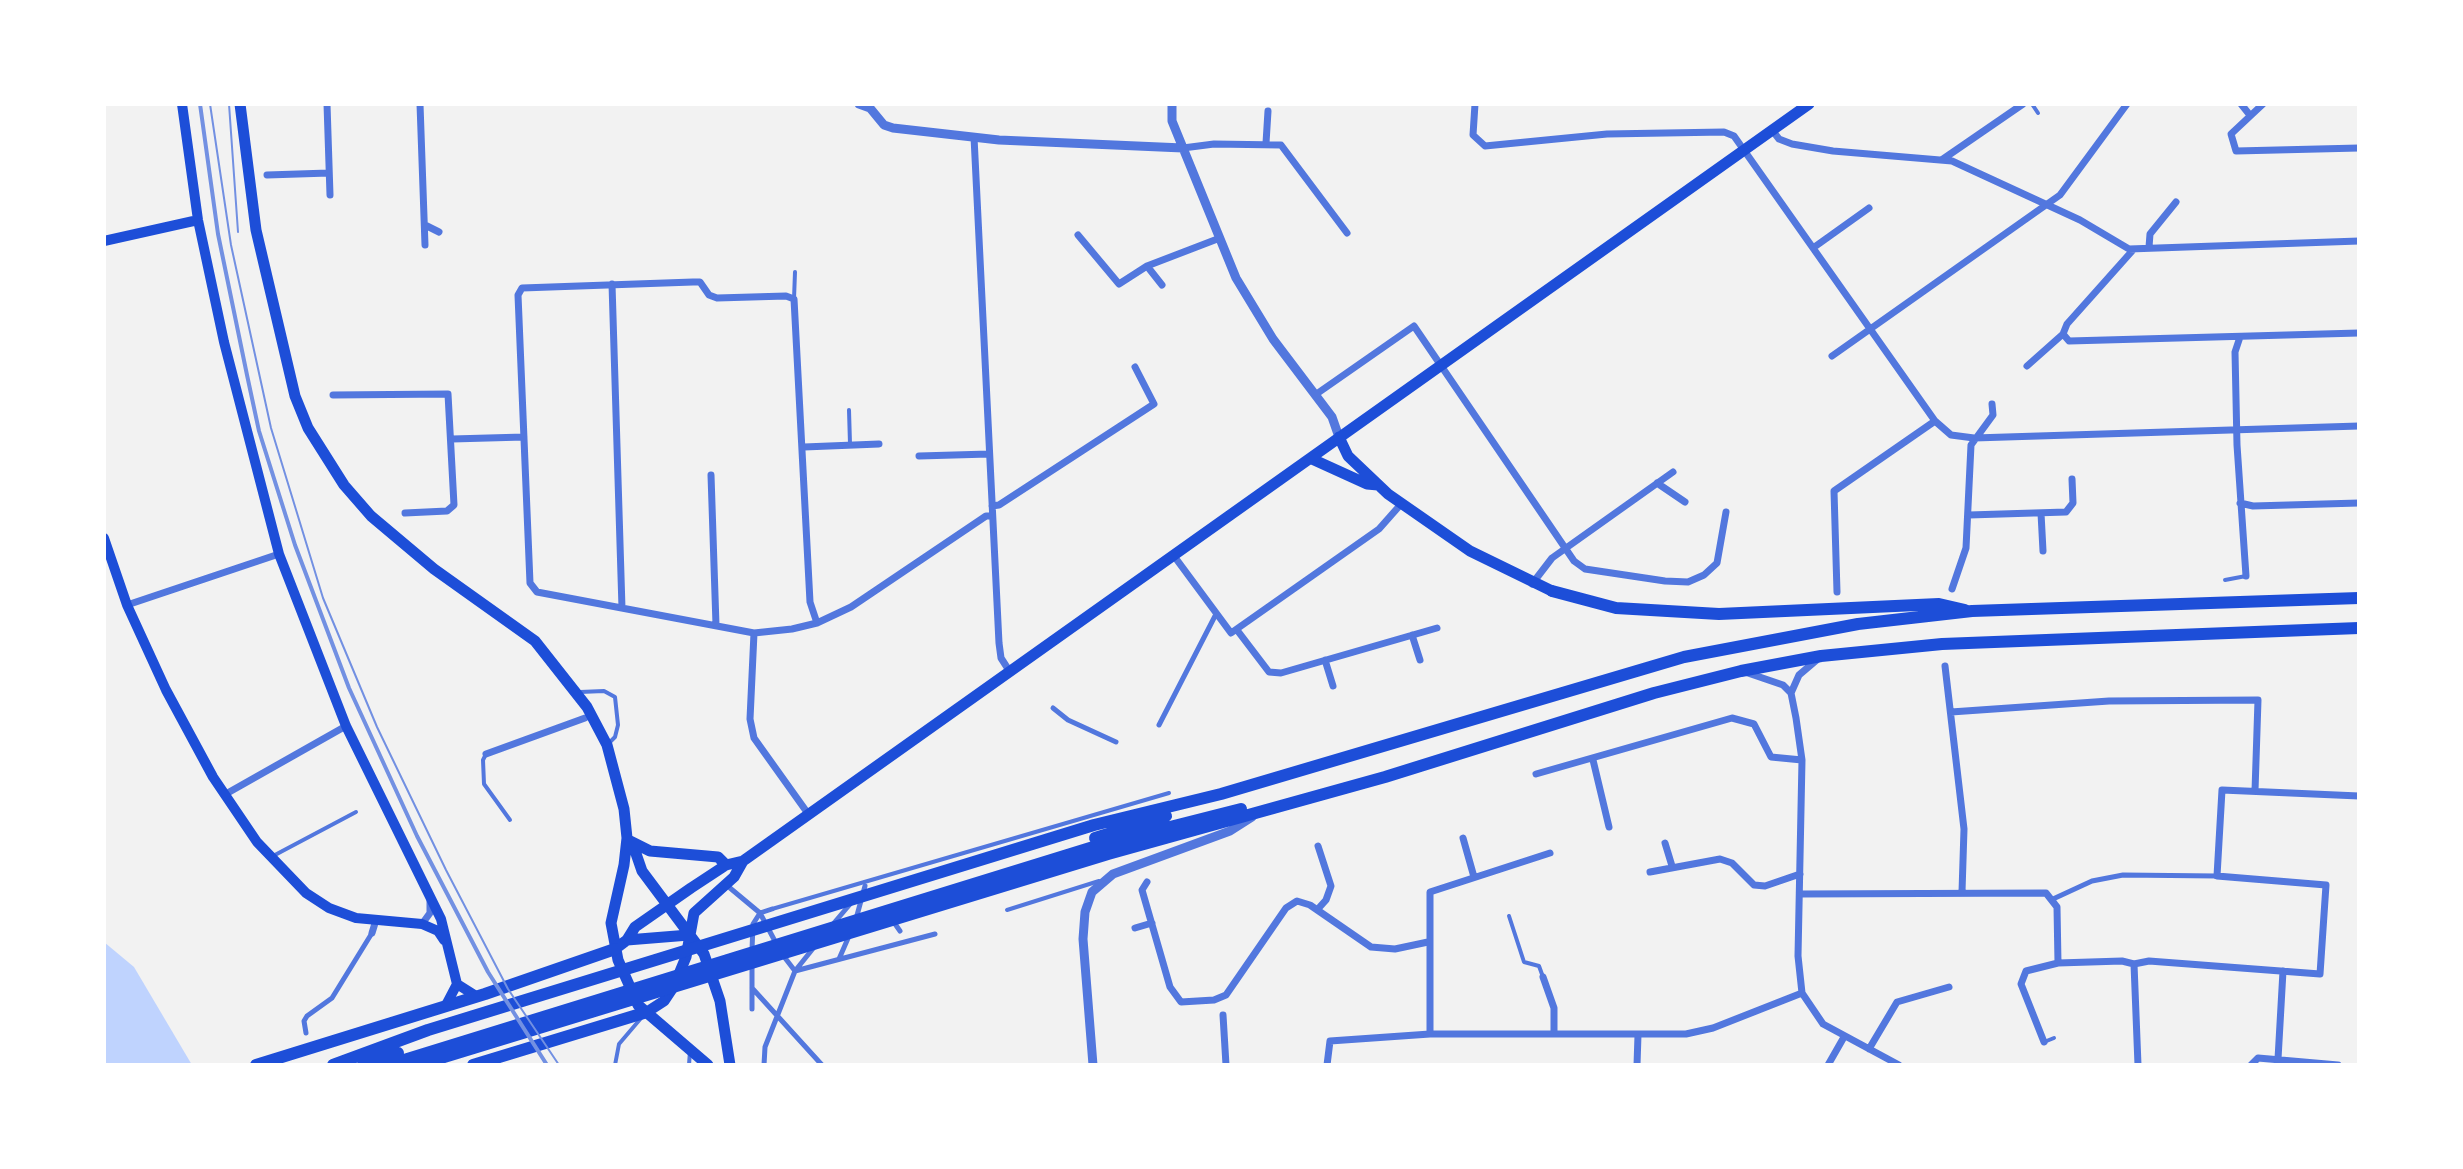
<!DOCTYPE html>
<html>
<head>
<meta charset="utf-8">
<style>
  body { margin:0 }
  #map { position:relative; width:2463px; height:1169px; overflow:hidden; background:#f2f2f2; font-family:Montserrat,sans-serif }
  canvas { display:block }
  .frame { position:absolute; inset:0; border:106px solid #fff; pointer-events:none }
</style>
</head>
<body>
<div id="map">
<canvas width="2463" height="1169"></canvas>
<div class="frame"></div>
</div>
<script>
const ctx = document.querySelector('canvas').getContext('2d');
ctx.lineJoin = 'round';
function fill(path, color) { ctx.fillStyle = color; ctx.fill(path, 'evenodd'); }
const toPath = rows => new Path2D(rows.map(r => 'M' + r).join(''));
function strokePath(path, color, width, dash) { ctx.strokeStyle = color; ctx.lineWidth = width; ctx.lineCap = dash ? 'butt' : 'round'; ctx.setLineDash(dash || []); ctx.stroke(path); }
fill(toPath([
  [104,942,134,967,192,1065,104,1065]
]), '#bfd3fe');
strokePath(toPath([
  [2032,104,2038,113],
  [794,299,795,272],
  [849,410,850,444],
  [2225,580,2246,576],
  [580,692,604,691,615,697,618,725,615,737,608,744],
  [486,754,483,760,484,784,510,820],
  [273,856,356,812],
  [772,909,1169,793],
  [1007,910,1099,881],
  [1509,916,1524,962,1539,966,1543,977],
  [2044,1042,2054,1038],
  [615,1065,619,1044,642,1017],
  [689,1065,690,1051]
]), '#5277de', 4);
strokePath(toPath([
  [1053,708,1068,720,1116,742],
  [1159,725,1215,616],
  [730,888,760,913,777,945],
  [2053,899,2092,881,2123,875,2217,876],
  [760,913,772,909],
  [856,919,865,886],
  [893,921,900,931],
  [834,923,851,903],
  [752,950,753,924,760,913],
  [782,954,795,971,815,946],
  [839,959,849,936],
  [752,988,822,1065],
  [752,1009,752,964],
  [306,1033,304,1021,307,1016,332,998,372,933],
  [764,1065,765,1047,795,971,935,934]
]), '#5277de', 5);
strokePath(toPath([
  [327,104,330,195],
  [420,104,425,245],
  [1475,104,1473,135,1485,146,1607,134,1724,132,1734,136,1935,421,1951,435,1974,438,2359,426],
  [2241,104,2249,114],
  [2263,104,2231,134,2236,151,2359,148],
  [1772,130,1779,139,1792,144,1833,151,1952,161,2080,220,2129,249,2359,241],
  [974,137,999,643,1001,658,1010,672],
  [1266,143,1268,111],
  [1183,148,1214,144,1281,145,1347,233],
  [1943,159,2023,104],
  [267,175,329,173],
  [425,225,439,232],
  [1078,235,1119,284,1147,266,1220,238],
  [2149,247,2150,234,2176,202],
  [1813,248,1869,208],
  [1147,266,1162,285],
  [612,284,622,608],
  [2063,334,2069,341,2359,333],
  [2240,337,2235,352,2237,445,2246,576],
  [1832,356,2060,195,2127,104],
  [2027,366,2063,334,2067,324,2133,250],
  [333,395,448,394,454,505,447,511,405,513],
  [1315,395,1414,326,1574,561,1585,569,1665,581,1688,582,1704,575,1717,563,1726,512],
  [452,439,524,437],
  [804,447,879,444],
  [919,456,989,454],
  [711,475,716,625],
  [1657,483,1685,502],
  [2240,503,2253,506,2359,503],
  [992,506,999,505,1154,404,1135,367],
  [2041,513,2043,551],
  [1969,515,2066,512,2073,503,2072,479],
  [1174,556,1231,633,1379,529,1402,503],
  [1532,584,1552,558,1673,472],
  [1952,589,1966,548,1971,445,1993,415,1992,404],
  [1837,592,1834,491,1935,421],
  [127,605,279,554],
  [817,623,810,602,794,299,786,296,717,298,709,295,700,282,693,282,522,288,518,295,530,583,537,592,754,633,792,629,817,623,851,607,986,516,992,516],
  [1237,630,1269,672,1281,673,1437,628],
  [754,633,750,719,754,738,809,815],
  [1412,635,1420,660],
  [1325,660,1333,686],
  [1945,666,1964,829,1962,892],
  [1745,672,1783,685,1791,693,1796,718,1802,760,1798,956,1802,993,1823,1024,1899,1065],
  [1791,693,1799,675,1819,658],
  [1951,712,2109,701,2258,700,2255,791],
  [486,754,585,718],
  [1593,760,1609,827],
  [1536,774,1732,718,1754,724,1771,757,1802,760],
  [224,795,346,726],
  [1463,838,1474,877],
  [1665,843,1672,866],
  [1650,872,1720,859,1732,863,1754,885,1765,886,1800,874],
  [1147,882,1142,890,1170,987,1181,1002,1214,1000,1226,995,1286,908,1297,901,1310,905,1371,947,1395,949,1428,942],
  [1800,894,2046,893,2057,907,2058,963],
  [1317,910,1326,900,1331,886,1318,846],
  [422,924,430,913,430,901],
  [1135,928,1152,923],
  [372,933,376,920],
  [2134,964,2149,961,2320,974,2326,885,2217,876,2222,790,2359,796],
  [1543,977,1554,1008,1554,1032],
  [1223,1015,1226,1065],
  [1430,1034,1430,892,1550,853],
  [2044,1042,2021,984,2026,971,2058,963,2122,961,2134,964,2138,1065],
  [1869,1049,1897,1002,1949,987],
  [2278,1059,2283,971],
  [1327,1065,1330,1041,1430,1034,1686,1034,1713,1028,1802,993],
  [1637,1065,1638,1035],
  [1828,1065,1844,1037],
  [2251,1065,2258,1058,2338,1065]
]), '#5277de', 7);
strokePath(toPath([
  [859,104,870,108,884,125,893,128,999,140,1183,148],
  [1172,104,1172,121,1236,278,1273,339,1332,417,1339,437],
  [1093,1065,1083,939,1085,912,1092,892,1113,874,1230,831,1252,817]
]), '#5277de', 9);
strokePath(toPath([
  [182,104,198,220,224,342,279,554,346,726,441,919,457,984,476,996],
  [104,241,198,220],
  [104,538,127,605,166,690,213,777,257,842,306,893,329,908,356,918,422,924,438,931,444,940],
  [446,1005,457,984]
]), '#1d4ed8', 10);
strokePath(toPath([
  [240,104,256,230,295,396,308,428,344,485,371,516,434,569,535,641,587,707,607,745,624,809,627,838,624,865,611,923,618,960,638,1005,708,1065],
  [1339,437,1348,456,1388,494,1470,551,1552,591],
  [1312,459,1367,484,1378,485],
  [630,841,650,851,718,857,726,865],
  [632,842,642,871,704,954,720,1001,730,1065],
  [627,940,689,935],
  [615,949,627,940,635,927,691,888,726,865,743,861],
  [647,1012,664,1001,674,986,686,957,694,913,734,877,743,861,1809,104]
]), '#1d4ed8', 11);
strokePath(toPath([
  [1552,591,1616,608,1719,614,1939,604,1965,610],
  [1095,838,1166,816],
  [256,1065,485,994,615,949],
  [333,1065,428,1030,1094,825,1221,794,1684,657,1858,624,1972,611,2359,598],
  [363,1065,398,1053],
  [388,1065,1103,844,1241,809],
  [418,1065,1108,854,1385,777,1654,693,1741,671,1821,656,1942,644,2359,628],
  [473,1065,647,1012]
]), '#1d4ed8', 12);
strokePath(toPath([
  [210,104,231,245,271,428,323,598,377,727,446,870,508,989,559,1065],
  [229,104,238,232]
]), '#7290e2', 2);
strokePath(toPath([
  [200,104,218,234,247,375,259,431,295,545,349,688,417,836,488,972,547,1065]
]), '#7290e2', 4);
</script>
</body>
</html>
